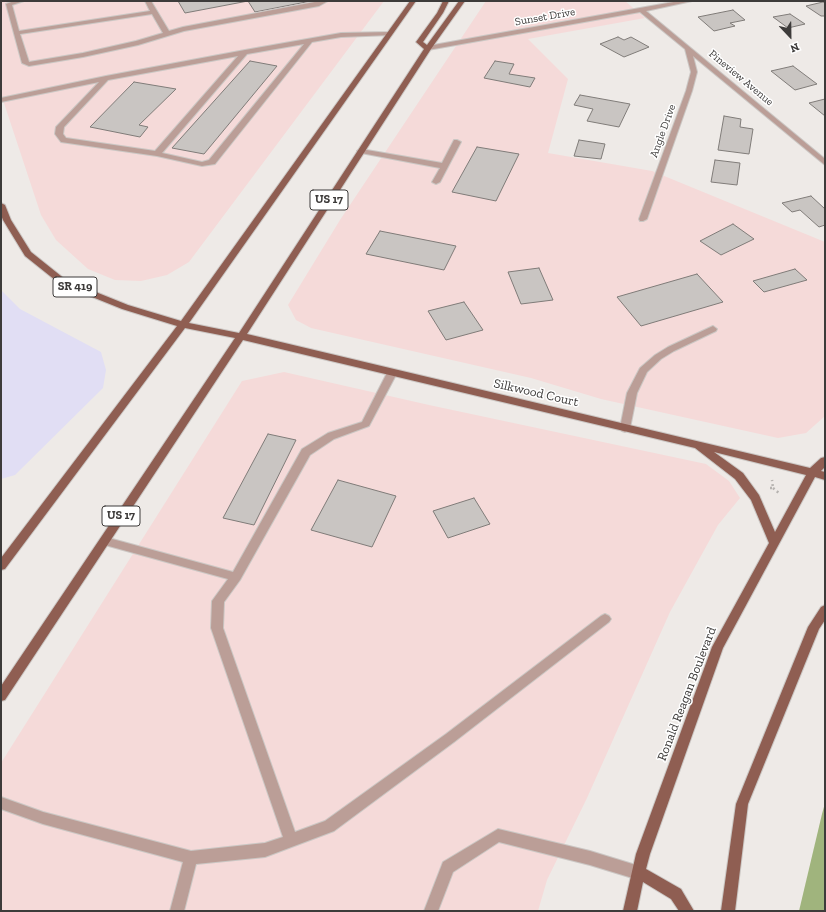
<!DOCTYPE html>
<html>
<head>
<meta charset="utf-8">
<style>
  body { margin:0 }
  #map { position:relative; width:826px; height:912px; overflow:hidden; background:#eeeae7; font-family:"Zilla Slab",serif }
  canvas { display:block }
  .frame { position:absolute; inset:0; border:2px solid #3d3b3a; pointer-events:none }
  .north { position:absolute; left:770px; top:16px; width:40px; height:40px; -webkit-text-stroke:3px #fff; paint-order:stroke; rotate:158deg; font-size:11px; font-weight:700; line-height:16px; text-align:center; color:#3d3b3a }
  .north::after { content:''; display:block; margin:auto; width:14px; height:18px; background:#3d3b3a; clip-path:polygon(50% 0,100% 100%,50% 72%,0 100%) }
</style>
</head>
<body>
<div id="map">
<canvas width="826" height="912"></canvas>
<div class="frame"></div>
<div class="north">N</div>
</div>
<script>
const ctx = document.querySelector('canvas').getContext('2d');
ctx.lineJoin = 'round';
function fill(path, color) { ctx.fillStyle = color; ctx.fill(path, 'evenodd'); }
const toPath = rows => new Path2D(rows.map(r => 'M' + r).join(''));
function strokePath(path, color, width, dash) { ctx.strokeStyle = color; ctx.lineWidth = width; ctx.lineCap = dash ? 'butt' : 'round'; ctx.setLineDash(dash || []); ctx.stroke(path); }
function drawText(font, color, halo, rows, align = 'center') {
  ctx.font = font + ' "Zilla Slab",serif'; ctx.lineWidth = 3; ctx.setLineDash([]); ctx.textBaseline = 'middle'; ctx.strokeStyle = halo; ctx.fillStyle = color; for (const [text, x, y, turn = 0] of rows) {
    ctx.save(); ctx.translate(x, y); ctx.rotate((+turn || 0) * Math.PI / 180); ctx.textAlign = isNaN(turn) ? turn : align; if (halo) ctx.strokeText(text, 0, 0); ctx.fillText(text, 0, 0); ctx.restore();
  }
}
fill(toPath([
  [1,1,384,1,189,262,167,275,141,281,115,280,88,269,56,240,41,215,1,94],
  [486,1,625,1,645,18,528,39,568,79,548,153,652,171,825,242,825,416,806,433,778,438,601,399,531,378,311,328,296,320,288,305,340,220],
  [284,372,429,405,706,464,729,481,740,498,718,525,670,612,587,798,547,880,538,911,1,911,1,763,242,381]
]), '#f5dad9');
fill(toPath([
  [1,290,20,309,101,352,106,370,103,388,15,475,1,479]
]), '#e1def4');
fill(toPath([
  [825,803,825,911,799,911,822,814]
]), '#a0b47d');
const building = toPath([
  [178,1,311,1,255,12,248,1,185,13,178,1],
  [823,2,825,3,825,16,821,16,806,6,823,2],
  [733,10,745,20,730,23,735,26,714,31,698,17,733,10],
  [790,14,805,24,788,28,773,17,790,14],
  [618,37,624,40,631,37,649,47,624,57,600,44,618,37],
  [250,61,277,66,204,154,172,148,250,61],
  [495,61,514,64,509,74,535,78,530,87,484,78,495,61],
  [793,66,817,84,795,90,771,71,793,66],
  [134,82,176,89,139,125,148,127,140,137,90,127,134,82],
  [580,95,630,104,619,127,587,121,593,109,574,105,580,95],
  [825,99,825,116,809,103,825,99],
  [724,116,741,119,740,127,753,129,749,154,718,150,724,116],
  [579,140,605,144,601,159,574,156,579,140],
  [477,147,519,154,496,201,452,192,477,147],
  [715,160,740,163,737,185,711,182,715,160],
  [811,196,825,209,825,225,819,227,800,210,792,212,782,203,811,196],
  [733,224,754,239,721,255,700,241,733,224],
  [380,231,456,246,444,270,366,254,380,231],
  [539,268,553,300,521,304,508,272,539,268],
  [795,269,807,280,764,292,753,281,795,269],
  [697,274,723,302,641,326,617,297,697,274],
  [464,302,483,330,446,340,428,311,464,302],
  [268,434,296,440,254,525,223,518,268,434],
  [338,480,396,496,372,547,311,530,338,480],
  [474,498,490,524,448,538,433,511,474,498]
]);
fill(building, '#c9c5c2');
strokePath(building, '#807c79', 1);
const minor = toPath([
  [14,1,24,1,12,5,19,31,150,11,145,1,151,1,169,31,183,27,320,1,328,1,319,6,184,31,138,45,83,57,29,66,22,63,6,4,14,1],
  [152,14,163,33,136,41,83,53,29,62,20,34,152,14],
  [679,1,692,1,646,11,825,159,825,165,693,56,697,72,692,91,647,219,643,221,640,221,639,219,686,91,691,72,685,49,640,12,428,50,425,48,428,46,679,1],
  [389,32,391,33,391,35,341,37,312,42,215,164,202,166,157,156,61,142,55,134,56,127,99,82,1,102,1,98,106,76,245,50,341,33,389,32],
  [304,44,209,160,202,162,162,153,247,54,304,44],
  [238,56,155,151,66,138,63,134,64,127,108,80,238,56],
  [454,140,457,140,461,142,440,182,436,184,432,182,440,168,361,153,357,151,361,149,442,163,454,140],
  [713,326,717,329,716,331,674,351,661,359,647,372,637,393,630,428,625,432,622,431,620,428,627,393,640,368,655,355,668,347,713,326],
  [392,370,397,373,369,426,334,439,310,455,240,580,224,602,223,628,295,832,325,821,446,734,601,616,605,614,609,616,611,619,609,622,454,742,334,831,265,857,196,864,184,911,170,911,183,862,43,824,1,809,1,797,43,812,191,851,265,843,283,837,211,628,212,601,228,579,105,545,101,544,100,541,101,538,105,537,233,572,302,449,328,433,362,422,387,373,392,370],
  [498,829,590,851,639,866,644,868,646,873,644,878,639,880,590,865,499,842,453,872,438,911,424,911,443,862,498,829]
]);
const major = toPath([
  [410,1,416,1,189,323,239,333,424,49,416,42,437,13,443,1,449,1,443,13,423,42,427,45,459,1,465,1,431,49,247,334,810,468,821,458,825,457,825,467,821,471,825,472,825,480,815,477,723,648,650,854,646,869,681,889,694,911,679,911,671,899,643,882,637,911,623,911,636,854,712,647,769,543,751,500,735,479,695,448,243,340,5,700,1,701,1,686,235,338,185,328,5,569,1,570,1,558,177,326,122,309,60,284,25,256,3,220,1,215,1,203,5,205,11,220,31,252,66,280,128,305,181,321,410,1],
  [714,452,806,475,775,532,759,495,743,473,714,452],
  [825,605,825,620,819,629,748,804,735,911,721,911,736,804,808,627,821,607,825,605]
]);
strokePath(minor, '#cbc7c4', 2);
strokePath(major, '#cbc7c4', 2);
strokePath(toPath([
  [770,488,773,488,772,480],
  [773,488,780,494]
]), '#b6b3b0', 2.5, [2, 3]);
fill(minor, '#bb9e97');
fill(major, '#8f5e52');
drawText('11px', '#3d3b3a', '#fff', [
  ["Sunset Drive",545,17,-10],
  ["Pineview Avenue",741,78,40],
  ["Angle Drive",663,131,-70]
]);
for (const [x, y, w] of [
  [329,200,38],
  [75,287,44],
  [121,516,38]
]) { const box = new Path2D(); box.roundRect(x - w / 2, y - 10, w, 20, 3); ctx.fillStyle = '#fff'; ctx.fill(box); strokePath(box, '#3d3b3a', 1); }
drawText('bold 12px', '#3d3b3a', null, [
  ["US 17",329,200],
  ["SR 419",75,287],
  ["US 17",121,516]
]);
drawText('13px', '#3d3b3a', '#fff', [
  ["Silkwood Court",536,393,13],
  ["Ronald Reagan Boulevard",687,694,-69]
]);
</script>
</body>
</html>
